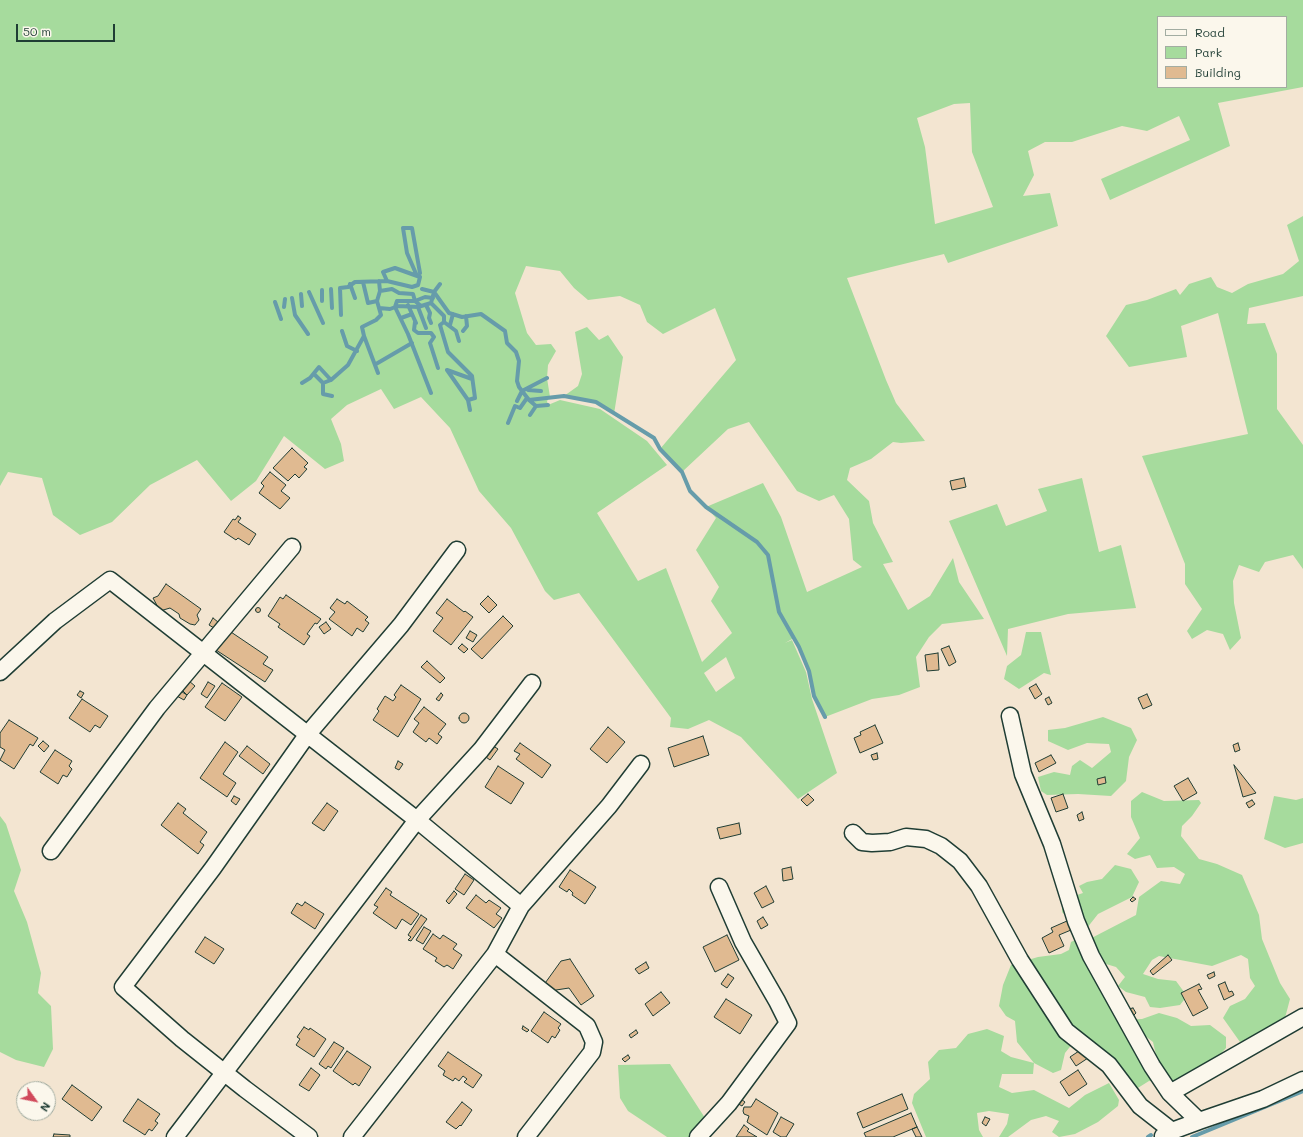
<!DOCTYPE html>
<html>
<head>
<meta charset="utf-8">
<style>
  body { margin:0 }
  #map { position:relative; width:1303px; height:1137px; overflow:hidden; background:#f3e5d1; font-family:Mali,sans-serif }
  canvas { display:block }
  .legend { position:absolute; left:1157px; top:16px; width:130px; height:72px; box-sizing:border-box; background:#fbf7ec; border:1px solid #a3ada2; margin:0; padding:5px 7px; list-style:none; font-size:12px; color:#1f3d34 }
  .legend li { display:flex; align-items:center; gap:8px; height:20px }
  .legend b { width:20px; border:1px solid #a3ada2 }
  .north { position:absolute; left:16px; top:1081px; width:40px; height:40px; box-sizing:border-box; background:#fbf7ec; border:1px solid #a3ada2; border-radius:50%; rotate:123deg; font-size:11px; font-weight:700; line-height:16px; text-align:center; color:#1f3d34 }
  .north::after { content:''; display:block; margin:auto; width:14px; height:18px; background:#d1495b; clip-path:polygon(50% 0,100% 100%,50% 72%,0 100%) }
  .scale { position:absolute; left:16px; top:24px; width:99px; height:18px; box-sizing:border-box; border:2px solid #1f3d34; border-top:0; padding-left:5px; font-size:12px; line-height:14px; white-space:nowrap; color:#1f3d34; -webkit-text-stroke:3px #fbf7ec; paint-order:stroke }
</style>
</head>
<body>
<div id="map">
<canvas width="1303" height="1137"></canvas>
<ul class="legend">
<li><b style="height:5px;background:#fbf7ec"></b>Road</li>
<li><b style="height:11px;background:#a6db9d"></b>Park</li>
<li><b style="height:11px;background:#e0ba91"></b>Building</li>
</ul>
<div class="north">N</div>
<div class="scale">50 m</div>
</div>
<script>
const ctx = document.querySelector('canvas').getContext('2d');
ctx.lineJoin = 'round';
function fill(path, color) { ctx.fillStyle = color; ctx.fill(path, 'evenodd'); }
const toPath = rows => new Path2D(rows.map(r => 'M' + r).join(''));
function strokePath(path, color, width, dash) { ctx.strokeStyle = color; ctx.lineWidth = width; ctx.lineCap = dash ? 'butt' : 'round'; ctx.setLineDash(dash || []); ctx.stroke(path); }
fill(toPath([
  [0,0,1303,0,1303,87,1218,103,1230,146,1110,200,1101,179,1190,140,1179,116,1147,131,1122,126,1072,142,1045,142,1028,151,1034,175,1023,196,1050,193,1058,226,948,263,944,254,847,278,886,380,896,403,925,441,901,443,893,442,871,459,850,468,847,480,869,501,873,523,893,562,883,564,908,610,930,596,953,558,959,582,984,619,942,624,929,637,916,657,920,687,899,695,872,699,825,717,814,696,809,671,799,647,794,638,785,643,792,640,806,672,812,699,837,773,798,799,741,737,709,720,688,729,670,727,671,718,579,593,554,600,545,591,511,528,479,491,450,428,421,397,394,409,381,389,347,405,331,419,341,444,344,461,325,469,284,436,256,481,231,501,197,460,150,485,112,522,80,535,53,515,42,478,8,472,0,486],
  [1158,17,1286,17,1286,87,1158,87],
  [970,103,972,152,993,207,935,224,925,147,917,118,954,104],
  [526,266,560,271,574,288,588,300,620,296,640,305,647,322,663,334,715,308,736,360,660,449,682,472,728,429,749,422,797,491,819,501,834,495,849,519,853,560,862,567,807,592,781,517,763,483,706,507,716,518,696,550,719,587,711,601,732,633,702,662,666,568,638,581,597,513,667,465,647,441,600,409,560,400,548,405,547,401,550,397,547,378,548,365,556,351,551,344,536,345,527,333,515,293],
  [726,657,735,678,716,692,704,673],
  [1303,216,1303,296,1249,308,1247,324,1265,323,1277,354,1277,409,1303,445,1303,569,1293,555,1265,562,1259,572,1239,565,1233,581,1234,603,1241,638,1230,650,1223,634,1207,630,1192,639,1187,631,1202,609,1185,584,1185,564,1142,456,1248,434,1218,313,1181,326,1187,357,1129,367,1106,336,1126,305,1147,300,1176,289,1180,295,1189,284,1211,277,1217,287,1232,293,1248,284,1283,274,1299,261,1287,225],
  [587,327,599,340,608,335,623,357,614,414,596,402,564,396,578,386,582,374,575,332],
  [1082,478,1099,552,1121,545,1136,608,1068,614,1008,629,1007,656,949,521,997,504,1006,526,1047,511,1038,489],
  [1026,632,1041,632,1051,675,1044,673,1019,689,1004,679,1007,666,1021,655],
  [1103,717,1131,728,1137,740,1129,757,1126,781,1111,796,1078,794,1047,795,1041,791,1038,777,1054,772,1070,775,1072,766,1080,760,1092,768,1111,752,1109,744,1087,743,1068,750,1048,741,1048,730,1065,728],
  [1142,792,1164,801,1199,800,1201,803,1192,816,1182,826,1181,836,1199,859,1217,864,1242,875,1259,915,1262,939,1280,983,1290,999,1285,1018,1259,1036,1240,1042,1223,1018,1230,1006,1245,999,1255,986,1250,978,1248,959,1241,955,1212,966,1159,956,1152,960,1143,974,1158,979,1176,981,1187,996,1180,1005,1160,1008,1150,1007,1145,997,1126,992,1118,986,1125,977,1116,967,1086,958,1121,1020,1142,1019,1159,1013,1177,1018,1191,1026,1210,1025,1226,1037,1226,1048,1216,1059,1175,1084,1149,1081,1133,1091,1073,1043,1065,1053,1061,1070,1053,1073,1034,1063,1033,1074,1002,1074,999,1087,1012,1093,1034,1090,1069,1108,1085,1095,1109,1083,1119,1100,1118,1106,1098,1122,1075,1134,1059,1137,1052,1132,1059,1121,1046,1116,1031,1120,1008,1137,999,1137,1007,1124,1009,1114,989,1111,977,1113,979,1130,983,1137,926,1137,912,1103,914,1094,930,1079,928,1062,939,1050,956,1048,968,1034,987,1029,1004,1036,1001,1051,1011,1057,1034,1063,1017,1042,1015,1021,1006,1016,999,1006,1003,985,1011,965,1038,957,1061,954,1069,950,1071,942,1075,940,1080,944,1136,915,1139,897,1161,881,1180,884,1185,874,1174,867,1157,868,1150,855,1135,859,1127,854,1140,838,1131,817,1131,801],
  [1139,1031,1153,1042,1156,1055,1145,1065,1134,1053],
  [1274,796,1296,800,1303,798,1303,843,1285,848,1264,839],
  [0,816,6,824,21,870,14,891,27,922,41,973,38,993,51,1006,53,1049,44,1067,16,1060,0,1052],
  [1115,865,1131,869,1139,882,1132,897,1098,914,1087,928,1075,926,1062,912,1062,900,1083,893,1079,886,1087,882,1102,879],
  [670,1064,707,1121,693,1137,667,1137,628,1111,620,1098,618,1065]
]), '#a6db9d');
strokePath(toPath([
  [417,276,407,253,403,228,412,228,420,273],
  [387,281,412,287,418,285,420,277],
  [363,282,368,303,377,301],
  [350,284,355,298],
  [331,289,332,308],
  [422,289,434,292,449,313,462,317,481,314,505,331,507,343,516,352,519,361,517,381,519,387,529,400,536,406,548,405],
  [322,290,322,301],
  [380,291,392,289,399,293,413,294,415,301,425,297,433,298],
  [309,292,323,323],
  [301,294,302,306],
  [292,298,295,315,308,334],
  [275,302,281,319],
  [431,303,444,316,444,322,440,325,448,352,472,376,475,398,468,400,470,410],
  [408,305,416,323],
  [426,305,430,313,429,318,431,323],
  [421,306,415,301,397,301,395,307,408,334,431,393],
  [284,307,285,299],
  [418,307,426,328],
  [379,308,390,309,398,306,418,307,431,303,434,292,440,284],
  [341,315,340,288,348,287,355,282,387,281,383,272,395,268,420,277],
  [401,318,412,314],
  [415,322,414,330,418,333,431,333,434,337,430,343,438,368],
  [444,322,456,331,459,341],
  [450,325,453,314],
  [342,331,347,346,357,351],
  [463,331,467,326,466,316],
  [364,336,378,373],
  [376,364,412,343],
  [314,374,323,383],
  [331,380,323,383,323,394,332,396],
  [302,383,310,378,319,367,331,380,348,365,364,336,362,327,376,320,381,315,377,301,380,291,379,281],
  [528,390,541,391],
  [468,400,447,370,472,379],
  [529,400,564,396,596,402,654,438,660,449,682,472,690,491,706,507,757,542,768,555,779,612,799,647,809,671,814,696,825,717],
  [517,401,522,391,547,378],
  [530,415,536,406],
  [508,423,515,406,520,408,527,398],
  [1148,1137,1151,1135],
  [1192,1137,1303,1091]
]), '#669caa', 4);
const building = toPath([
  [292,448,308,463,304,467,307,469,299,478,295,474,288,481,273,468,292,448],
  [270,472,286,485,281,491,290,498,280,509,259,493,264,486,261,483,270,472],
  [964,478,966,487,952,490,950,481,964,478],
  [238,516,241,518,238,522,256,534,249,545,238,538,236,540,224,532,233,519,235,520,238,516],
  [166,584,201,609,197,615,199,620,195,625,190,624,180,618,179,614,170,608,160,611,153,598,158,596,166,584],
  [286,595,321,619,317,624,315,623,307,634,310,636,304,645,278,627,280,624,268,616,280,597,283,599,286,595],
  [488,596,497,605,489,613,480,604,488,596],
  [337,599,345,604,347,601,368,617,365,620,369,623,363,632,357,628,352,636,329,619,335,612,330,608,337,599],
  [447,599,464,612,465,611,473,617,451,645,433,631,443,618,436,613,447,599],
  '255.5 610a2.5 2.5 0 1 1 5 0a2.5 2.5 0 1 1-5 0Z',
  [503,616,513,626,482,659,471,649,503,616],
  [213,618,218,622,214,628,209,625,213,618],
  [326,622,331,629,324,634,319,627,326,622],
  [228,630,268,657,263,664,273,670,265,682,216,650,228,630],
  [470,631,477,635,473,642,466,638,470,631],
  [462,644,468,649,464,653,458,648,462,644],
  [949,646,956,662,949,666,941,649,949,646],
  [938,653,939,670,927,671,925,655,938,653],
  [427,661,445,678,440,683,421,667,427,661],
  [189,681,195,686,187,695,182,690,189,681],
  [208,682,215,686,207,698,201,694,208,682],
  [222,683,242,697,225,721,205,707,222,683],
  [1036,684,1042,694,1035,699,1029,688,1036,684],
  [401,685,421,699,398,737,373,720,379,711,377,709,385,696,393,701,396,697,394,695,401,685],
  [179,690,187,695,184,700,175,695,179,690],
  [80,691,84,693,81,698,77,695,80,691],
  [441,693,443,695,439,701,436,699,441,693],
  [1147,694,1152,705,1143,709,1138,698,1147,694],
  [1049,697,1052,703,1048,705,1045,699,1049,697],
  [82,699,108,716,100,728,95,725,90,732,69,718,82,699],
  [424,707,446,724,438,734,442,737,437,744,429,738,426,742,413,732,419,723,414,719,424,707],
  '459 718a5 5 0 1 1 10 0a5 5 0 1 1-10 0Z',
  [9,720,38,738,33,746,30,744,14,769,0,760,5,750,0,747,0,733,9,720],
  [875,725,883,743,860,753,854,738,861,735,860,732,875,725],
  [608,727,625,742,607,763,590,749,608,727],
  [703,736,709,755,674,767,668,748,703,736],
  [43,741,49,746,44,752,38,746,43,741],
  [225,742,238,752,223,774,236,783,227,797,200,778,225,742],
  [520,743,551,765,542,778,516,759,520,754,514,751,520,743],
  [1238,743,1240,750,1235,752,1233,745,1238,743],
  [490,744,498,749,490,760,482,754,490,744],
  [247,746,270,764,263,774,239,756,247,746],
  [55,750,72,761,69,766,72,769,67,777,63,775,58,784,40,772,55,750],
  [877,753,878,759,873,760,871,755,877,753],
  [1051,755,1056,763,1039,772,1035,763,1051,755],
  [398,761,403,764,399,770,395,768,398,761],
  [1234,765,1256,793,1243,797,1234,765],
  [498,766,524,783,511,804,485,787,498,766],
  [1105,777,1106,783,1098,785,1097,779,1105,777],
  [1188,778,1197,793,1183,801,1174,786,1188,778],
  [808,794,814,800,807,806,801,800,808,794],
  [1063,794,1068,808,1056,812,1051,798,1063,794],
  [234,796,240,799,236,805,231,801,234,796],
  [1252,800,1255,804,1249,808,1246,803,1252,800],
  [178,803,186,809,183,813,207,832,200,842,204,845,198,854,161,825,178,803],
  [327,803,338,811,324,831,312,823,327,803],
  [1082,812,1084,819,1079,821,1077,815,1082,812],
  [739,823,741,834,720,839,717,828,739,823],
  [791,867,793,879,783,881,782,869,791,867],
  [570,870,596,887,585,904,572,895,573,893,569,889,567,892,559,887,570,870],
  [465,874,474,880,464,895,455,889,465,874],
  [766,886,774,902,762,908,754,893,766,886],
  [386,888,392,892,390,895,419,914,411,925,402,919,396,929,373,913,378,907,374,905,386,888],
  [454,891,457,894,449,904,446,901,454,891],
  [476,895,486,903,489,900,501,908,496,914,502,918,494,928,466,908,476,895],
  [1133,897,1136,899,1132,902,1130,900,1133,897],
  [305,902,324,914,315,929,291,913,297,903,302,906,305,902],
  [421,915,427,919,411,941,408,940,411,937,408,935,421,915],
  [763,917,768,925,761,929,757,921,763,917],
  [1067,921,1071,930,1059,935,1064,946,1049,953,1042,938,1053,932,1051,928,1067,921],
  [424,927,431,931,423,944,416,940,424,927],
  [433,934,440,939,443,935,457,944,453,949,462,955,453,969,447,965,444,967,435,961,437,958,423,949,433,934],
  [727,935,739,960,715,972,703,947,727,935],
  [205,937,224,949,214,964,195,952,205,937],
  [1168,955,1172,960,1153,975,1150,971,1168,955],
  [570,959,594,996,581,1005,569,988,556,990,553,994,543,986,561,961,570,959],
  [646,962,649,968,639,974,635,969,646,962],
  [1214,972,1215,976,1209,979,1207,975,1214,972],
  [728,974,734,978,727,988,721,984,728,974],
  [1225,982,1229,992,1232,991,1234,995,1224,1000,1218,985,1225,982],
  [1199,984,1202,989,1198,990,1208,1008,1193,1016,1181,993,1199,984],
  [661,992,670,1003,653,1016,645,1004,661,992],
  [726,999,752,1015,740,1034,714,1017,726,999],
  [1133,1008,1136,1013,1132,1017,1128,1009,1133,1008],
  [544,1012,561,1024,558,1028,560,1030,555,1038,552,1036,548,1043,531,1031,544,1012],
  [523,1026,529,1030,527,1032,522,1029,523,1026],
  [304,1027,309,1030,310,1028,326,1039,314,1057,296,1045,300,1039,297,1037,304,1027],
  [636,1030,638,1033,631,1038,629,1035,636,1030],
  [334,1042,344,1048,331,1068,328,1066,326,1069,319,1064,334,1042],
  [1082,1049,1088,1058,1076,1066,1070,1057,1082,1049],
  [347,1051,371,1067,359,1086,355,1083,353,1085,333,1071,347,1051],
  [448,1052,482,1075,473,1088,464,1082,467,1079,463,1076,459,1081,455,1078,453,1081,443,1075,445,1071,438,1066,448,1052],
  [628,1055,630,1058,625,1062,622,1059,628,1055],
  [311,1068,320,1075,309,1091,299,1085,311,1068],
  [1078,1070,1087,1084,1069,1096,1060,1082,1078,1070],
  [72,1085,102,1107,92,1121,62,1099,72,1085],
  [902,1094,908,1109,863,1128,857,1113,902,1094],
  [738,1097,745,1102,742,1106,735,1102,738,1097],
  [138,1099,160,1114,155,1121,158,1123,152,1131,149,1129,145,1135,123,1121,138,1099],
  [756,1099,778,1113,767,1135,747,1122,749,1116,744,1114,743,1111,744,1107,751,1107,756,1099],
  [462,1102,472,1110,461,1126,460,1125,456,1129,446,1122,462,1102],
  [911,1113,917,1127,893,1137,866,1137,864,1133,911,1113],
  [781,1117,794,1124,786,1137,781,1137,773,1132,781,1117],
  [985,1117,990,1119,986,1126,982,1123,985,1117],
  [744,1125,749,1129,747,1131,757,1137,736,1137,744,1125],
  [917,1127,922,1137,916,1137,912,1129,917,1127],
  [54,1134,70,1135,70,1137,53,1137,54,1134]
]);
fill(building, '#e0ba91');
strokePath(building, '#1f3d34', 1);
const minor = toPath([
  [0,672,55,621,110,580,417,820,521,906],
  [1010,716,1023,774,1052,844,1076,921,1091,956,1152,1066,1170,1093,1199,1121],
  [853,833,862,842,872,843,890,842,906,837,926,839,941,846,960,861,979,886,1020,960,1066,1031,1109,1065,1140,1106,1172,1131],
  [51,851,157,708,292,547],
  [495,954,587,1026,594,1042,592,1052,526,1137],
  [1170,1093,1303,1017],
  [1163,1136,1172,1131,1199,1121,1263,1099,1303,1080],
  [175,1137,417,820,481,750,532,683],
  [309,1137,245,1089,182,1039,123,987,213,868,307,735,401,625,457,550],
  [352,1137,495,954,521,906,609,806,641,764],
  [698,1137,729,1103,788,1023,777,1001,743,942,719,887]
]);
strokePath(minor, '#1f3d34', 19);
strokePath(minor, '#fbf7ec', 16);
</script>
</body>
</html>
